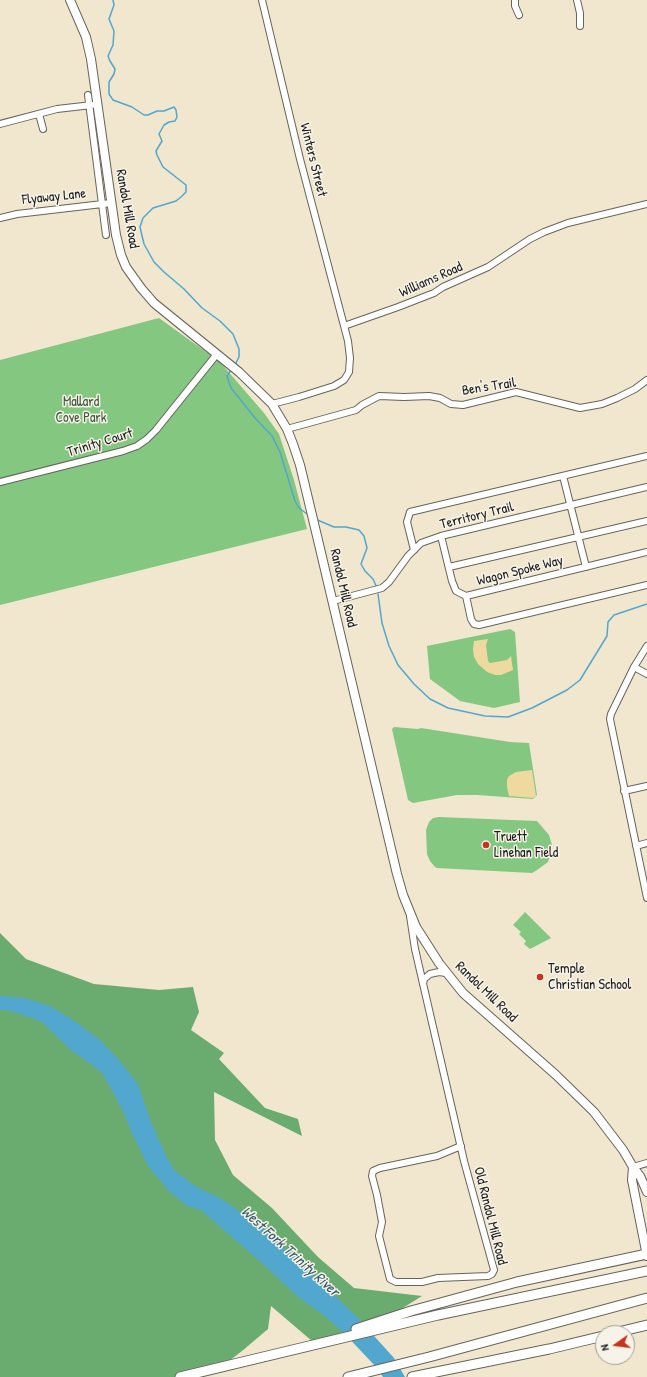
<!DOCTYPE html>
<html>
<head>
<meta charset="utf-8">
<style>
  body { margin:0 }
  #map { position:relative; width:647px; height:1377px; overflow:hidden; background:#f0e7ce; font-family:"Patrick Hand",sans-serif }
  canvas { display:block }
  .north { position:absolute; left:595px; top:1325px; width:40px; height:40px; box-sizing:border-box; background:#f7f3e8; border:1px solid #9f9d96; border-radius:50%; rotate:256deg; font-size:11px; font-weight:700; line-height:16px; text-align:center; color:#1c1c1c }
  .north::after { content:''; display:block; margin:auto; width:14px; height:18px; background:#c8321e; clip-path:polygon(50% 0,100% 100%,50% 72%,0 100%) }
</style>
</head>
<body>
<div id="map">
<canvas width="647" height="1377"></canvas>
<div class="north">N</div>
</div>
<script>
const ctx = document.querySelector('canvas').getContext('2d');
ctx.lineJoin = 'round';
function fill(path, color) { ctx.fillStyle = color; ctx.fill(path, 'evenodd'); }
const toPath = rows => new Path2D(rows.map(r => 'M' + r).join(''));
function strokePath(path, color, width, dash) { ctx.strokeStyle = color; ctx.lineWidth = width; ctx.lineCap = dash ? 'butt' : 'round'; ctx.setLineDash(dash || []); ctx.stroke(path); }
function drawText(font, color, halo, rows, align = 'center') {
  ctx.font = font + ' "Patrick Hand",sans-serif'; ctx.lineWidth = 3; ctx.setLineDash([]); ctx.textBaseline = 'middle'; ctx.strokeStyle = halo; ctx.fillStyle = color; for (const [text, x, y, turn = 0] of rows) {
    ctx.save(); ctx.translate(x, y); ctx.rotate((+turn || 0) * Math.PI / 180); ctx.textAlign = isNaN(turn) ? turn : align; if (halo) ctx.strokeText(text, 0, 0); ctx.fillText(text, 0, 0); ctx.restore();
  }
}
fill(toPath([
  [159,318,220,362,264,413,279,434,294,480,307,529,0,605,0,360],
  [510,629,515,632,520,702,494,708,460,701,430,679,427,646],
  [394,727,418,729,421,728,510,742,529,743,537,795,533,799,477,795,457,795,413,803,408,800,392,729],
  [439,817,537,821,549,835,552,845,551,854,548,862,537,870,532,873,437,868,435,867,430,861,427,854,426,830,429,822,433,818],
  [525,912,551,938,530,949,524,944,526,941,519,934,521,932,513,925]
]), '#83c781');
fill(toPath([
  [0,933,26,959,94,984,159,990,193,987,199,1012,191,1030,224,1053,219,1059,265,1108,298,1119,302,1136,214,1092,215,1140,233,1175,272,1208,318,1257,354,1288,422,1296,390,1316,319,1347,271,1306,268,1329,242,1351,220,1368,185,1377,0,1377]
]), '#6aac6f');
fill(toPath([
  [488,639,486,645,488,661,490,663,507,660,511,656,513,670,501,675,495,675,487,672,478,664,474,657,473,649,474,641],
  [532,770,536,796,533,798,509,796,507,787,507,780,509,776,516,772]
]), '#eeda9e');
fill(toPath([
  [0,996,25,998,50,1006,73,1020,100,1040,120,1061,138,1084,151,1122,166,1156,175,1171,197,1187,220,1198,266,1230,357,1317,394,1358,405,1377,383,1377,377,1368,344,1333,326,1317,297,1296,263,1264,201,1210,187,1206,170,1192,148,1166,131,1131,124,1113,103,1074,91,1064,72,1051,42,1022,27,1016,7,1010,0,1010]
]), '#51a7cd');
strokePath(toPath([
  [113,0,114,5,109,19,114,31,113,45,108,56,110,61,115,69,114,74,109,82,109,94,113,100,132,107,144,115,148,115,157,111,164,111,174,107,176,110,177,117,175,121,169,122,164,125,159,134,162,141,156,151,157,155,163,167,186,185,186,192,181,197,176,201,153,208,143,218,140,227,144,244,154,262,164,272,184,289,202,308,220,321,233,334,239,349,239,357,235,365],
  [231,370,227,376,231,388,255,418,272,436,280,452,295,501,299,508,307,514],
  [315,519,334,527,346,527,359,530,364,536,367,548,361,564,365,571,373,579,377,588],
  [378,594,382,623,389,646,398,665,414,684,430,699,448,708,485,716,508,717,532,708,567,690,580,680,607,636,608,622,614,615,647,604]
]), '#51a7cd', 1.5);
const minor = toPath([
  [262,0,300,159,348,341,350,358,349,372,344,380,334,386,299,397,272,404],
  [515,0,515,6,519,15],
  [577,0,580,13,580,26],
  [88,95,106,235],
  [39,114,43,129],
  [0,124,57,109,92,105],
  [0,218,17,214,111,203],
  [344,326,398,307,434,293,443,287,488,267,530,239,544,232,568,223,647,204],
  [287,429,356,410,362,405,379,396,404,397,429,396,440,398,451,404,463,405,516,392,580,408,602,404,617,398,635,389,647,380],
  [563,476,586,567],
  [0,482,123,451,137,446,147,439,156,430,217,354],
  [441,536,452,581,456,591,466,596,647,552],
  [414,550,407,522,410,512,647,456],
  [449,567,647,521],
  [466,596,471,619,474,624,479,625,647,585],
  [333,601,382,588,389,582,408,556,421,543,441,536,647,487],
  [647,646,634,667,611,714,610,719,647,898],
  [634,667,647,674],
  [624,791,647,786],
  [636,846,647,843],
  [410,916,415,949,464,1161,494,1270,492,1274,488,1276,438,1278,422,1282,396,1282,390,1279,379,1236,382,1222,377,1195,372,1176,373,1171,380,1168,437,1156,461,1146],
  [423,984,424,979,430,974,439,972,446,973],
  [633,1167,647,1163]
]);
const major = toPath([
  [70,0,86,37,91,59,116,235,121,255,126,267,141,288,154,303,239,372,272,404,287,429,293,444,300,465,317,536,397,874,403,895,416,927,439,963,463,993,556,1075,594,1112,623,1150,633,1167,640,1176,647,1192],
  [633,1167,632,1180,647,1256]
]);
const highway = toPath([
  [356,1329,411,1311,517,1282,647,1254],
  [614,1333,647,1325],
  [180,1377,438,1315,647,1271],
  [348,1377,429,1357,647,1298],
  [412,1377,549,1349,603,1336]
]);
strokePath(minor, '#66635a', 8);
strokePath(major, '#66635a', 10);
strokePath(highway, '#66635a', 11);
strokePath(minor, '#fff', 6);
strokePath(major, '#fff', 8);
strokePath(highway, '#fff', 9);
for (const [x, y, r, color] of [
  [486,845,4,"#c8321e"],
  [540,977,4,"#c8321e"]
]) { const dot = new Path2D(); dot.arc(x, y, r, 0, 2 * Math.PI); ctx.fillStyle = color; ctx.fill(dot); strokePath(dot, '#f7f3e8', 1.5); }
drawText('14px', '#1c1c1c', '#f7f3e8', [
  ["Winters Street",313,160,76],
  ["Flyaway Lane",54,197,-6],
  ["Randol Mill Road",127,209,80],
  ["Williams Road",431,280,-24],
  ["Ben's Trail",489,387,-9],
  ["Trinity Court",100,443,-17],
  ["Territory Trail",477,516,-14],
  ["Wagon Spoke Way",520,571,-14],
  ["Randol Mill Road",343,588,77],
  ["Randol Mill Road",486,992,44],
  ["Old Randol Mill Road",490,1216,76]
]);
drawText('14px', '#40583f', '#f7f3e8', [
  ["Mallard",81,402],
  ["Cove Park",81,418]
]);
drawText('14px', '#1c1c1c', '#f7f3e8', [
  ["Truett",494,837],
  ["Linehan Field",494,853],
  ["Temple",548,969],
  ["Christian School",548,985]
], 'left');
drawText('italic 15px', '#345b6c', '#f7f3e8', [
  ["West Fork Trinity River",290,1252,42]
]);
</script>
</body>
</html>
